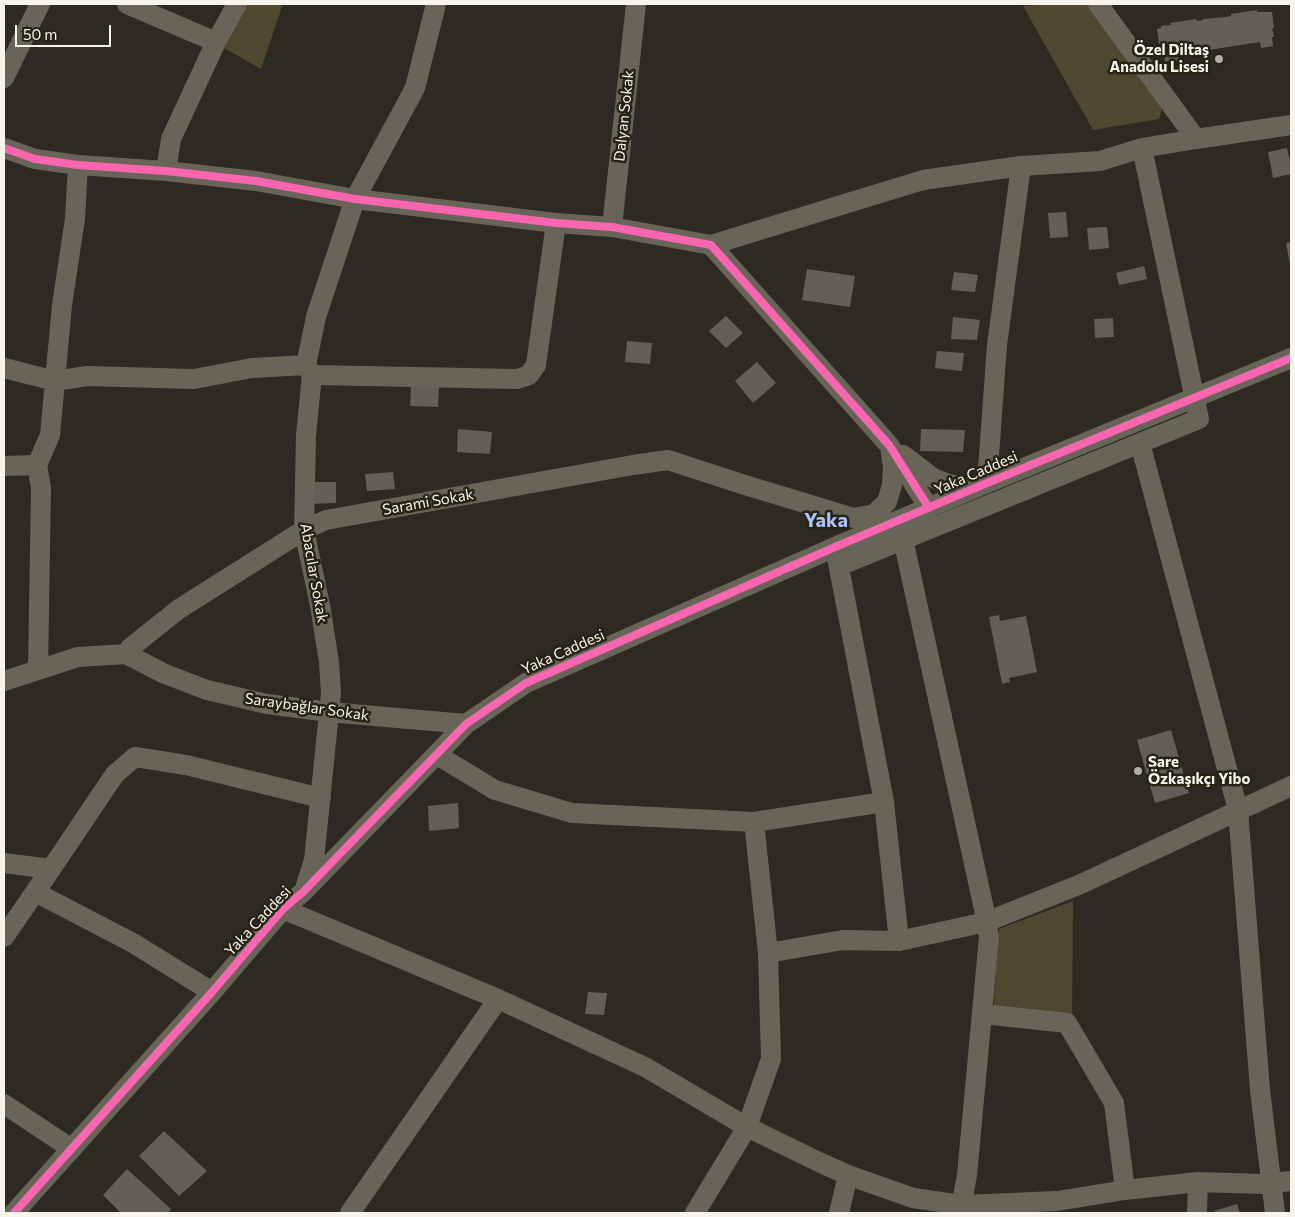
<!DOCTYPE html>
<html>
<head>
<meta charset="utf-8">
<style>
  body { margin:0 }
  #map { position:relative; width:1295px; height:1217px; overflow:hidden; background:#2c2a22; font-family:Commissioner,sans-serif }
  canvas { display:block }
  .frame { position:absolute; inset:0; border:5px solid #f7f5eb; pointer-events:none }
  .scale { position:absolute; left:15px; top:25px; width:96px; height:22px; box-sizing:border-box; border:2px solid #f7f5eb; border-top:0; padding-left:6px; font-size:15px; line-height:18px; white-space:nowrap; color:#f7f5eb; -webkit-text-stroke:4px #262315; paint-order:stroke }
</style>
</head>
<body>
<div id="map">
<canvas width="1295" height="1217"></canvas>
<div class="frame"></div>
<div class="scale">50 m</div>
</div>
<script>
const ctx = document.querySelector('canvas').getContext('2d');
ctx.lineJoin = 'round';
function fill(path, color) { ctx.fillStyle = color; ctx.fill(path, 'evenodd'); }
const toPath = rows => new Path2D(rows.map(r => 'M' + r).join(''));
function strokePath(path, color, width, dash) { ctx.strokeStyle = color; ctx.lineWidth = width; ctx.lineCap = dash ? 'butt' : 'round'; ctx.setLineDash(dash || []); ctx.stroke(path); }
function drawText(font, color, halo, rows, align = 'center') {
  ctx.font = font + ' Commissioner,sans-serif'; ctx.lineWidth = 5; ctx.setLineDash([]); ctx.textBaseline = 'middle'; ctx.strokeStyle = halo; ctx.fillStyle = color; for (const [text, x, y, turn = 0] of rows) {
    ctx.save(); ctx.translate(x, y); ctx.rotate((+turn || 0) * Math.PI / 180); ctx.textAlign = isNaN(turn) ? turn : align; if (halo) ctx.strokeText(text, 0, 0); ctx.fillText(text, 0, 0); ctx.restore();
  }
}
fill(toPath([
  [246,4,283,4,261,69,224,48],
  [1047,4,1094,4,1163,106,1159,119,1093,130,1023,6],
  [1073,901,1072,1020,993,1010,999,929]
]), '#4f4830');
fill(toPath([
  [1257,10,1257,12,1272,12,1274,28,1272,28,1274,37,1272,37,1273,46,1261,48,1260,42,1177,55,1178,60,1165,62,1164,53,1162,53,1161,44,1159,44,1157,29,1161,28,1161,26,1171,25,1170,23,1196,19,1197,21,1203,20,1203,19,1225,17,1231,16,1231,14],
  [1287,148,1291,166,1291,174,1273,178,1268,152],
  [1066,212,1068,237,1050,238,1048,213],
  [1107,227,1109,248,1089,250,1087,228],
  [1291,242,1291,264,1290,264,1286,243],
  [1144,266,1147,279,1119,285,1116,273],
  [807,269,855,276,850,307,802,300],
  [954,272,978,275,975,292,951,290],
  [726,316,743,333,726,348,709,331],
  [953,317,980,320,977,340,951,339],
  [1113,318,1114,337,1095,338,1094,319],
  [627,341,652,343,650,364,625,362],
  [937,351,964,353,962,371,935,368],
  [757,362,776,383,753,403,735,381],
  [411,387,439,387,438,407,410,406],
  [458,429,492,432,490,454,457,452],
  [921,429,965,430,963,452,920,451],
  [393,472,395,489,367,491,365,474],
  [310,482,336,482,336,503,309,504],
  [999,615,1000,621,1026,616,1037,672,1009,678,1010,682,1002,684,989,617],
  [1171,730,1189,793,1155,803,1137,740],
  [458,803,459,828,429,831,428,806],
  [588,992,607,993,604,1015,585,1014],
  [164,1131,207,1171,179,1196,139,1156],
  [127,1169,171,1209,168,1213,121,1213,103,1195],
  [1237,1204,1240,1213,1215,1213,1214,1211]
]), '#615f58');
strokePath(toPath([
  [127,4,216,42],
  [4,78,40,4],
  [1196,139,1291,125],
  [4,148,35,159,78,165,166,171,256,181,355,199,556,223,612,227,711,245,889,445,929,508],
  [166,171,171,139,216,42,237,4],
  [612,227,636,4],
  [711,245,923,180,1021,166,1100,161,1142,148,1196,139,1098,4],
  [4,368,55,381,62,305,75,219,78,165],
  [312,375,517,379,529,375,536,365,556,223],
  [1140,443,1238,810,1260,1090,1275,1213],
  [903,455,933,478,949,484,972,489],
  [37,465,50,435,55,381,87,376,194,379,252,368,306,365],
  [4,466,37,465,41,488,38,670],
  [987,483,997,345,1021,166],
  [854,518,874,514,887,502,892,485,893,467,890,447],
  [903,539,984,909,989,937,967,1175,960,1213],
  [835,547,884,802,899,941,986,922,1081,884,1291,786],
  [839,566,1199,419,1142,148],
  [126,654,165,674,207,690,267,704,329,712,466,724],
  [4,681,78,657,126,654,130,648,179,609,304,530,326,520,633,465,668,460,745,485,854,518,886,525],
  [437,755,495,790,572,813,754,822,768,953,771,1059,747,1127,695,1213],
  [754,822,884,802],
  [4,863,51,869,4,937],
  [51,869,115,774,135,757,186,765,321,798],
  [306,885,314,860,331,693,329,662,320,605,304,530,306,435,312,375,306,365,316,317,355,199,415,88,436,4],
  [35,892,133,943,212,992],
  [283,909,498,999,350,1213],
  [768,953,843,940,899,941],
  [498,999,645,1067,747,1127,821,1163,848,1175,913,1198,962,1205,1057,1201,1125,1190,1198,1182,1262,1184,1291,1181],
  [983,1014,1067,1023,1114,1103,1125,1190],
  [4,1104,72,1149],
  [14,1213,212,992,283,909,303,892,466,724,526,683,835,547,987,483,1291,358],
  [839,1213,848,1175],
  [1197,1213,1198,1182]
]), '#686558', 20);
strokePath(toPath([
  [4,148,35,159,78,165,166,171,256,181,355,199,556,223,612,227,711,245,889,445,929,508],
  [14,1213,212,992,283,909,303,892,466,724,526,683,835,547,987,483,1291,358]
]), '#f766af', 8);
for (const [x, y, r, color] of [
  [1219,59,5,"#b0aea5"],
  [1138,771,5,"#b0aea5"]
]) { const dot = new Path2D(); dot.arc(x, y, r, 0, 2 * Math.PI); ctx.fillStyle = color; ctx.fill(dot); strokePath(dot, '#262315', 2); }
drawText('bold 15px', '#f7f5eb', '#262315', [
  ["Özel Diltaş",1209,50],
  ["Anadolu Lisesi",1209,67],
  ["Sare",1148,762,"left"],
  ["Özkaşıkçı Yibo",1148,779,"left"]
], 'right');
drawText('15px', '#f7f5eb', '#262315', [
  ["Dalyan Sokak",624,116,-84],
  ["Yaka Caddesi",976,473,-23],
  ["Sarami Sokak",428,502,-10],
  ["Abacılar Sokak",314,573,80],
  ["Yaka Caddesi",563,652,-24],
  ["Saraybağlar Sokak",307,707,8],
  ["Yaka Caddesi",258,921,-47]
]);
drawText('bold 20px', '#aac5fa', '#262315', [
  ["Yaka",826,520]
]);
</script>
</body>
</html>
